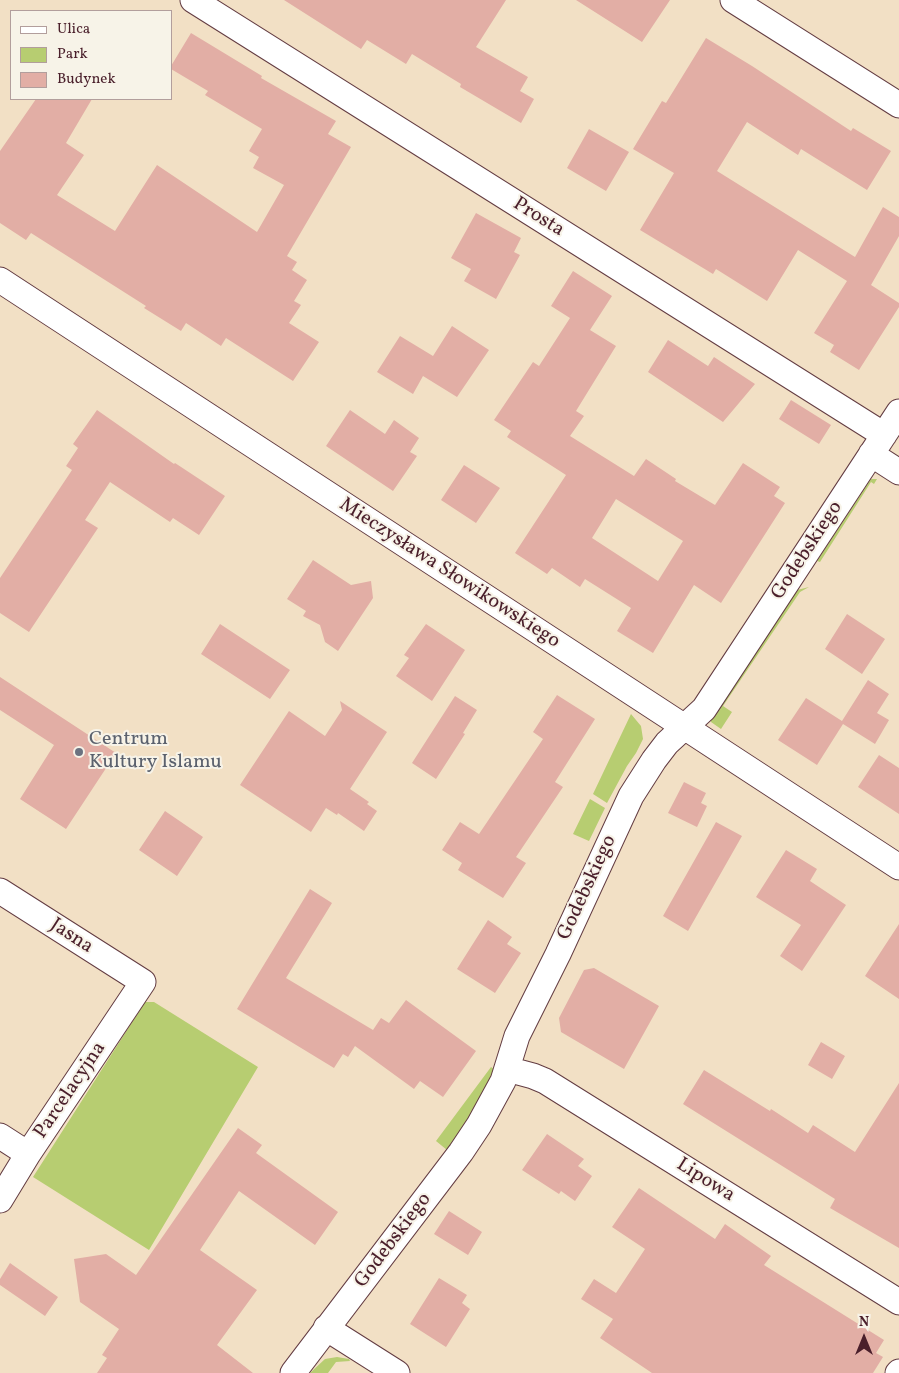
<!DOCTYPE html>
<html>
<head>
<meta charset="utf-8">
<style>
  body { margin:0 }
  #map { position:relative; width:899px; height:1373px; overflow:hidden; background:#f2e0c5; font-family:Vollkorn,serif }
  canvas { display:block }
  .legend { position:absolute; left:10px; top:10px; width:162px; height:90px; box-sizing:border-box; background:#f7f3e8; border:1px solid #b29e9c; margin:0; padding:6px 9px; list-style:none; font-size:15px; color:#4a1f2b }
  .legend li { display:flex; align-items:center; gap:10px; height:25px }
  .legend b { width:25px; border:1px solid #b29e9c }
  .north { position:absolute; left:839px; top:1313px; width:50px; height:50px; -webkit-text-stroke:4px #f7f3e8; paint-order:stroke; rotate:0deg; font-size:14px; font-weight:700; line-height:20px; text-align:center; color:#4a1f2b }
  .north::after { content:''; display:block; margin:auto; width:18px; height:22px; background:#4a1f2b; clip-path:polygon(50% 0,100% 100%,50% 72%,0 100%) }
</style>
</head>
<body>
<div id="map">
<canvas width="899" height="1373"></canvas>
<ul class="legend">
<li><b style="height:6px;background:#fff"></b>Ulica</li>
<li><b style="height:14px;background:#b7cd71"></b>Park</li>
<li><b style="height:14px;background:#e2aea5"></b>Budynek</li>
</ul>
<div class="north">N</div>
</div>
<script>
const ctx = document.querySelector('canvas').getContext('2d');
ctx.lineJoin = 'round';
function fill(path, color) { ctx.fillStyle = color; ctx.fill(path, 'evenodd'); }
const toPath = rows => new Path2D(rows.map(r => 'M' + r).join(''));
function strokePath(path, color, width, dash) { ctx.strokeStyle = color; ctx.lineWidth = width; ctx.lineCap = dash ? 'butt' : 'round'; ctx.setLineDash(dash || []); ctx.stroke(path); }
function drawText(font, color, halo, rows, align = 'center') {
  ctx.font = font + ' Vollkorn,serif'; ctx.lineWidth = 4; ctx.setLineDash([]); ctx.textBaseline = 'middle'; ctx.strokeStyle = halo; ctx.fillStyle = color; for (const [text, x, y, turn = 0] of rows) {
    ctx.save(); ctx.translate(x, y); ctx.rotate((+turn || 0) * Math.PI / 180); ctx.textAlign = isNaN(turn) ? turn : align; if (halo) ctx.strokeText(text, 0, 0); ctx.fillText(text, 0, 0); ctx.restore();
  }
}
fill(toPath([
  [871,479,877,479,874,484,871,482,820,562,817,561],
  [809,587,800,592,723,706,732,712,721,729,711,722,711,719,797,590],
  [631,714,641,726,643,739,636,753,627,766,607,803,593,794],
  [590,799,605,808,589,841,573,834],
  [145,1002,154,1002,258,1067,149,1250,33,1177],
  [491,1067,494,1069,483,1093,460,1133,447,1150,436,1141],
  [337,1357,349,1359,350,1361,336,1362,328,1373,310,1373,325,1359]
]), '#b7cd71');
fill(toPath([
  [284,0,506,0,476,47,528,77,520,91,534,99,521,123,460,87,461,84,412,54,406,64,367,40,361,49],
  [576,0,670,0,642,42],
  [191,33,262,76,261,78,336,121,328,134,351,147,287,256,297,262,292,270,307,280,294,301,301,305,289,323,319,342,293,381,226,338,221,346,186,323,181,331,144,308,146,306,31,233,26,240,0,223,0,151,36,99,92,99,66,143,84,155,57,195,115,231,157,165,257,232,284,185,253,168,259,157,249,151,262,129,205,95,208,91,171,69,171,66],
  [706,38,752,66,851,131,853,128,891,151,867,190,801,149,798,155,747,122,717,171,855,257,883,207,899,217,899,236,871,285,899,303,899,307,859,370,830,352,834,345,814,333,847,281,798,250,767,301,716,269,713,274,640,230,674,173,633,149,662,101,666,103],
  [589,129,629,152,606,191,567,168],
  [476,213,521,238,514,252,520,255,496,299,464,281,471,269,451,258],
  [573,271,612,296,590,330,616,346,576,411,584,416,570,436,634,476,646,459,676,479,675,481,715,505,743,463,780,487,774,496,785,503,721,603,694,585,653,653,617,631,631,608,585,579,580,587,552,568,547,574,515,553,566,475,507,437,511,431,494,420,533,362,539,366,570,318,551,306],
  [616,499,683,541,658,581,592,538],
  [452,326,489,350,457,397,423,376,413,394,377,372,400,336,433,356],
  [668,340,708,366,714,357,755,384,723,422,648,372],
  [791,400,831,425,819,444,779,419],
  [97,410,174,464,175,463,225,496,199,535,173,518,170,522,110,482,85,520,98,528,29,632,0,613,0,578,72,470,66,466,78,448,73,444],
  [350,410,385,434,394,420,419,438,410,452,417,456,393,491,326,446],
  [464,465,500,488,476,523,441,500],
  [313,560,351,585,371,581,373,598,338,651,325,642,320,625,303,616,306,611,287,599],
  [847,614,885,639,862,674,825,649],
  [220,624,290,670,270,699,201,654],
  [426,624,465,650,432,701,396,676,409,658,404,655],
  [0,677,116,753,66,829,20,799,54,745,0,710],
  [868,680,889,694,877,713,889,720,875,744,843,724,817,765,778,740,806,698,842,721],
  [557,695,595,719,555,782,563,787,516,857,526,863,503,898,458,870,462,863,442,850,460,822,479,834,543,739,533,732],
  [455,696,477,710,463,733,465,734,436,779,412,763],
  [340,701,387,732,350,789,369,802,367,804,377,811,364,831,338,813,337,815,326,808,311,832,240,785,289,711,325,736,342,710],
  [879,755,899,768,899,814,858,787],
  [684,782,706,793,701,803,707,806,697,827,668,813],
  [165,811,203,837,177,876,139,850],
  [716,822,742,836,688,931,663,916],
  [786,850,817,869,810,881,846,905,802,971,780,956,801,925,756,897],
  [310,889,332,903,286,978,373,1030,381,1018,389,1023,406,1000,476,1051,443,1097,420,1081,414,1089,355,1046,348,1057,343,1054,334,1068,237,1009],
  [488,920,512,937,507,944,521,953,495,993,457,969],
  [899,924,899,999,865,976],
  [594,968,659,1006,624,1069,561,1032,559,1018,584,970],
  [821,1042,845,1056,832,1079,808,1065],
  [704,1070,770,1111,771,1109,808,1133,813,1125,855,1152,899,1083,899,1248,830,1208,835,1199,683,1104],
  [238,1128,262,1145,256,1153,338,1212,315,1245,239,1191,200,1250,257,1290,217,1345,253,1373,97,1373,107,1358,102,1355,119,1329,80,1302,74,1259,106,1254,136,1275],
  [547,1134,584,1159,578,1166,592,1176,575,1201,561,1191,559,1194,522,1170],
  [639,1188,715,1239,725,1224,771,1256,764,1265,884,1340,876,1353,883,1357,873,1373,652,1373,600,1338,613,1319,581,1299,594,1279,616,1293,645,1249,612,1227],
  [449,1211,482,1232,468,1255,434,1234],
  [10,1263,58,1297,45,1316,0,1285,0,1279],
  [439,1278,467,1295,462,1303,470,1309,446,1347,410,1324]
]), '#e2aea5');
const street = toPath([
  [193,0,884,435],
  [733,0,899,105],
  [0,280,899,867],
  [871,454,899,472],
  [0,891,143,982,28,1154,0,1200],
  [507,1069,533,1076,545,1081,899,1302],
  [0,1136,28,1154],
  [326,1328,397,1373],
  [293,1373,461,1152,479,1125,503,1081,517,1036,558,954,631,796,654,760,667,743,704,709,899,412],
  [898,1373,899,1372]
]);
strokePath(street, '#633c42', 27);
strokePath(street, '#fff', 25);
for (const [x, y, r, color] of [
  [79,752,5,"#6b7280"]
]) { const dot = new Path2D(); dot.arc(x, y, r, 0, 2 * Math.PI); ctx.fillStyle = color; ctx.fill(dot); strokePath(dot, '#f7f3e8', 2); }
drawText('20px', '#4a1f2b', '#f7f3e8', [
  ["Prosta",538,218,32],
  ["Godebskiego",808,551,-57],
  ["Mieczysława Słowikowskiego",449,574,33],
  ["Godebskiego",588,888,-65],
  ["Jasna",71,937,33],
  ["Parcelacyjna",71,1091,-56],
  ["Lipowa",705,1181,32],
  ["Godebskiego",394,1241,-53]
]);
drawText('20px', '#5b616d', '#f7f3e8', [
  ["Centrum",89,740],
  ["Kultury Islamu",89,763]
], 'left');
</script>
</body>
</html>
